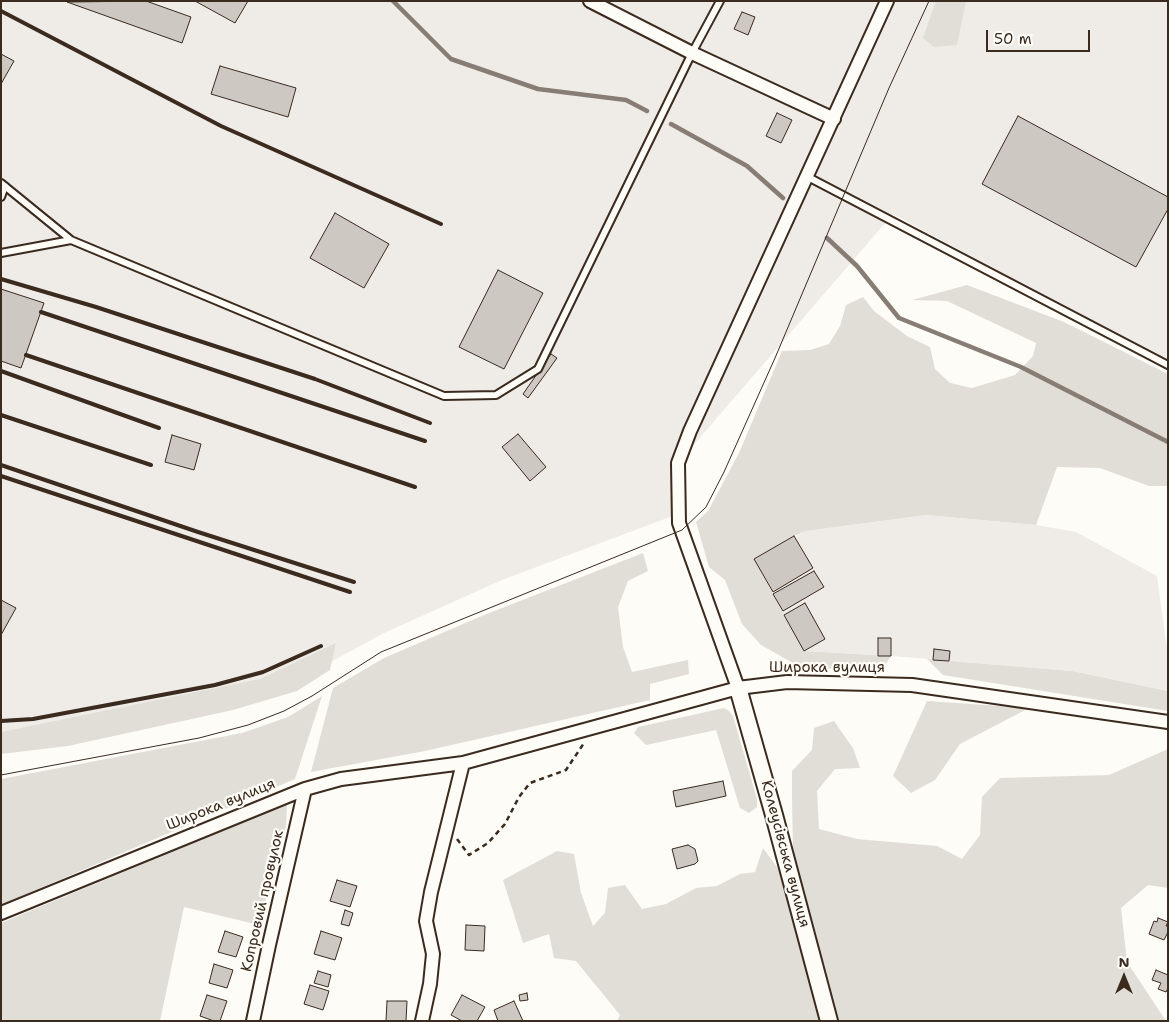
<!DOCTYPE html>
<html>
<head>
<meta charset="utf-8">
<style>
  body { margin:0 }
  #map { position:relative; width:1169px; height:1022px; overflow:hidden; background:#fdfcf7; font-family:"Shantell Sans",sans-serif }
  canvas { display:block }
  .frame { position:absolute; inset:0; border:2px solid #3b2a1e; pointer-events:none }
  .north { position:absolute; left:1099px; top:952px; width:50px; height:50px; -webkit-text-stroke:4px #fdfcf7; paint-order:stroke; rotate:0deg; font-size:14px; font-weight:700; line-height:20px; text-align:center; color:#3b2a1e }
  .north::after { content:''; display:block; margin:auto; width:18px; height:22px; background:#3b2a1e; clip-path:polygon(50% 0,100% 100%,50% 72%,0 100%) }
  .scale { position:absolute; left:986px; top:30px; width:104px; height:22px; box-sizing:border-box; border:2px solid #3b2a1e; border-top:0; padding-left:6px; font-size:15px; line-height:18px; white-space:nowrap; color:#3b2a1e; -webkit-text-stroke:4px #fdfcf7; paint-order:stroke }
</style>
</head>
<body>
<div id="map">
<canvas width="1169" height="1022"></canvas>
<div class="frame"></div>
<div class="north">N</div>
<div class="scale">50 m</div>
</div>
<script>
const ctx = document.querySelector('canvas').getContext('2d');
ctx.lineJoin = 'round';
function fill(path, color) { ctx.fillStyle = color; ctx.fill(path, 'evenodd'); }
const toPath = rows => new Path2D(rows.map(r => 'M' + r).join(''));
function strokePath(path, color, width, dash) { ctx.strokeStyle = color; ctx.lineWidth = width; ctx.lineCap = dash ? 'butt' : 'round'; ctx.setLineDash(dash || []); ctx.stroke(path); }
function drawText(font, color, halo, rows, align = 'center') {
  ctx.font = font + ' "Shantell Sans",sans-serif'; ctx.lineWidth = 4.5; ctx.setLineDash([]); ctx.textBaseline = 'middle'; ctx.strokeStyle = halo; ctx.fillStyle = color; for (const [text, x, y, turn = 0] of rows) {
    ctx.save(); ctx.translate(x, y); ctx.rotate((+turn || 0) * Math.PI / 180); ctx.textAlign = isNaN(turn) ? turn : align; if (halo) ctx.strokeText(text, 0, 0); ctx.fillText(text, 0, 0); ctx.restore();
  }
}
fill(toPath([
  [1,1,1168,1,1168,363,893,214,678,463,678,514,502,580,384,633,279,690,1,738],
  [926,515,1036,525,1076,532,1157,576,1168,656,1168,691,1072,671,892,656,804,651,754,559,806,531]
]), '#efece7');
fill(toPath([
  [936,1,966,1,957,45,934,47,923,38],
  [967,285,1064,322,1168,374,1168,486,1149,486,1100,468,1057,467,1036,525,926,515,806,531,794,536,754,559,804,651,891,656,881,671,800,667,761,645,742,624,725,580,709,567,696,522,708,511,739,453,782,351,810,350,829,344,840,326,846,305,863,297,874,311,907,336,930,347,935,369,950,383,972,388,1015,375,1033,356,1036,343,947,301,912,300],
  [643,553,648,571,628,581,618,607,623,647,632,672,688,660,689,674,650,684,650,700,425,751,311,772,333,688,384,658,484,615],
  [336,643,330,670,297,691,233,710,68,746,1,754,1,732,260,679],
  [927,659,1072,671,1168,691,1168,711,943,675],
  [322,696,295,779,1,905,1,779,242,733,288,717],
  [927,701,1029,708,960,744,935,780,911,793,893,776],
  [724,708,729,711,733,716,757,799,757,807,749,813,740,808,716,730,646,745,634,733,638,727],
  [834,721,853,748,860,768,835,769,817,791,819,829,857,839,937,846,962,859,980,835,982,797,1000,778,1109,775,1168,749,1168,888,1148,885,1121,908,1127,962,1166,1021,836,1021,793,853,792,799,792,771,812,750,814,728],
  [287,804,286,826,259,925,184,907,160,1021,1,1021,1,923],
  [763,848,780,871,820,1021,617,1021,620,1015,576,961,554,958,549,934,523,943,503,880,557,851,574,854,581,893,593,926,605,913,608,888,625,885,642,909,666,904,696,888,717,886,740,874,755,872]
]), '#e1ded7');
strokePath(toPath([
  [393,1,451,59,538,89,626,100,647,111],
  [671,124,747,166,783,198],
  [827,238,857,266,899,318,1021,367,1168,442]
]), '#887d74', 4.5);
const building = toPath([
  [146,1,191,17,182,43,67,2,146,1],
  [195,1,248,1,235,23,195,1],
  [742,12,755,17,748,35,734,29,742,12],
  [1,54,14,61,1,84,1,54],
  [220,66,296,88,288,117,211,94,220,66],
  [777,113,792,120,781,143,766,136,777,113],
  [1018,116,1168,197,1168,209,1136,267,982,184,1018,116],
  [335,213,389,244,364,288,310,258,335,213],
  [498,270,543,293,504,369,459,347,498,270],
  [1,289,44,303,21,368,1,361,1,289],
  [551,354,557,358,528,398,523,394,551,354],
  [518,434,546,467,530,481,502,447,518,434],
  [172,435,201,444,194,470,165,462,172,435],
  [794,536,813,568,773,592,754,559,794,536],
  [814,571,824,587,783,611,773,594,814,571],
  [1,600,16,608,1,635,1,600],
  [805,603,825,639,804,651,784,615,805,603],
  [878,638,891,638,891,656,878,656,878,638],
  [934,649,950,651,949,661,933,660,934,649],
  [723,781,726,796,676,807,673,791,723,781],
  [688,845,695,849,698,861,695,864,677,869,672,849,688,845],
  [337,880,357,886,350,907,330,901,337,880],
  [345,910,353,913,349,926,341,924,345,910],
  [1158,918,1168,922,1166,926,1168,926,1168,932,1164,940,1149,934,1154,921,1157,922,1158,918],
  [466,925,485,926,484,951,465,950,466,925],
  [225,931,243,937,236,957,218,952,225,931],
  [321,931,342,938,335,960,314,954,321,931],
  [214,964,233,970,227,988,209,983,214,964],
  [1156,970,1168,975,1168,988,1166,992,1158,989,1161,983,1152,980,1156,970],
  [318,971,331,975,328,987,314,983,318,971],
  [310,985,329,991,323,1010,304,1004,310,985],
  [527,993,528,1000,520,1001,519,995,527,993],
  [207,995,227,1001,220,1021,214,1021,200,1016,207,995],
  [462,995,485,1007,477,1021,462,1021,451,1015,462,995],
  [387,1001,407,1001,406,1021,386,1021,387,1001],
  [514,1001,523,1021,498,1021,494,1010,514,1001]
]);
fill(building, '#cdc8c2');
strokePath(building, '#3b2a1e', 1);
const service = toPath([
  [808,177,1168,365],
  [1,183,71,240,444,396,496,395,538,369,692,53,720,1],
  [1,197,5,186],
  [1,253,71,240]
]);
const minor = toPath([
  [590,1,692,53,834,119],
  [738,688,679,523,678,463,690,431,887,1],
  [1,913,305,789,341,779,463,763,738,688,787,682,912,685,1168,722],
  [253,1021,269,945,305,789],
  [422,1021,430,984,433,954,426,921,431,892,463,763]
]);
const tertiary = toPath([
  [738,688,774,815,829,1021]
]);
strokePath(service, '#3b2a1e', 10);
strokePath(minor, '#3b2a1e', 16);
strokePath(tertiary, '#3b2a1e', 20);
strokePath(toPath([
  [457,839,469,855,488,843,505,824,519,797,530,783,566,770,584,743]
]), '#3b2a1e', 2.5, [5, 4]);
strokePath(service, '#fdfcf7', 6);
strokePath(minor, '#fdfcf7', 12);
strokePath(tertiary, '#fdfcf7', 16);
strokePath(toPath([
  [1,775,199,738,248,725,284,711,312,696,381,652,682,530,706,507,724,472,775,358,889,88,929,1]
]), '#3b2a1e', 1);
strokePath(toPath([
  [1,11,221,126,441,224],
  [1,279,96,307,315,379,430,423],
  [41,312,425,441],
  [26,355,415,487],
  [1,371,159,428],
  [1,415,151,465],
  [1,465,198,532,354,582],
  [1,476,350,592],
  [1,721,33,719,215,685,263,672,321,646]
]), '#3b2a1e', 4);
drawText('15px', '#3b2a1e', '#fdfcf7', [
  ["Широка вулиця",827,668],
  ["Широка вулиця",221,805,-22],
  ["Колеусівська вулиця",785,854,75],
  ["Копровий провулок",263,901,-77]
]);
</script>
</body>
</html>
